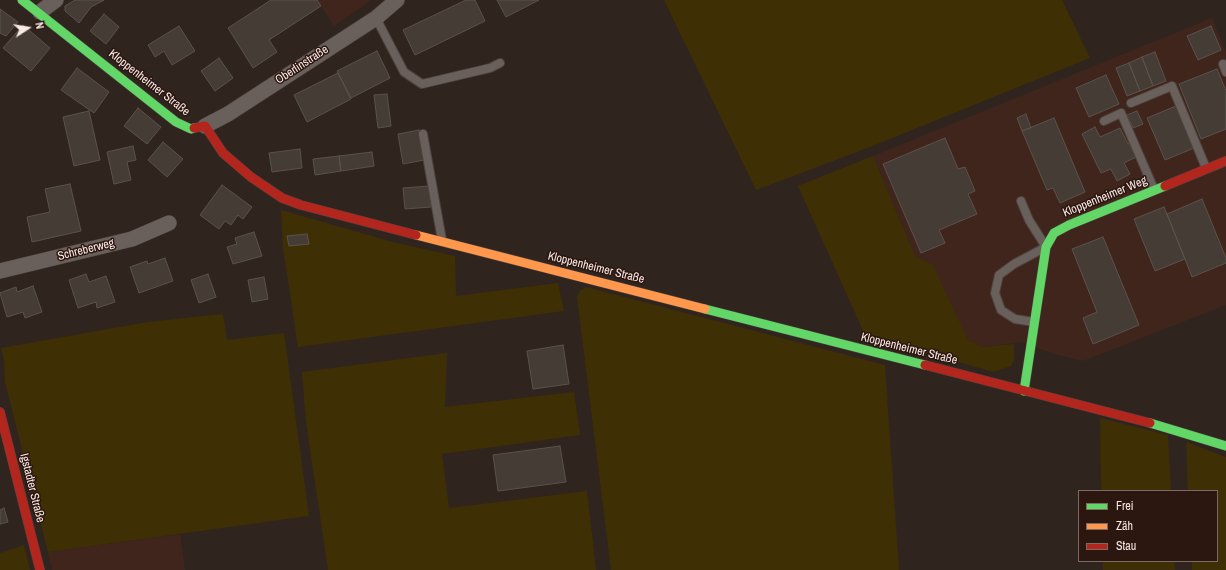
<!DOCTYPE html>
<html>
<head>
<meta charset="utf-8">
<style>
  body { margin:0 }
  #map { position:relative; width:1226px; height:570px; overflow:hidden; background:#30241f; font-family:"Archivo Narrow",sans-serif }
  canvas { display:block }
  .legend { position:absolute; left:1078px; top:490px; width:140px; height:72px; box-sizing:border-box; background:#2c1610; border:1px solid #7e6a65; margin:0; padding:5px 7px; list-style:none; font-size:12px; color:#f9e9e4 }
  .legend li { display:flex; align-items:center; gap:8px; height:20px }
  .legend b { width:20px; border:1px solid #7e6a65 }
  .north { position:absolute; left:8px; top:8px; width:40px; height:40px; -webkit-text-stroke:3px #2c1610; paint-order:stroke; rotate:78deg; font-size:11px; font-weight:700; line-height:16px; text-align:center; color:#f9e9e4 }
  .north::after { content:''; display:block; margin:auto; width:14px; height:18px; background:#f9e9e4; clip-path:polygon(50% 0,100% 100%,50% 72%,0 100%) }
</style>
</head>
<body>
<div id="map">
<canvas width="1226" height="570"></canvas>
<ul class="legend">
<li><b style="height:5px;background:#63d668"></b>Frei</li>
<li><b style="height:5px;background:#ff974d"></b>Zäh</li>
<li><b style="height:5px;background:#b3261e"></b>Stau</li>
</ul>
<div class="north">N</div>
</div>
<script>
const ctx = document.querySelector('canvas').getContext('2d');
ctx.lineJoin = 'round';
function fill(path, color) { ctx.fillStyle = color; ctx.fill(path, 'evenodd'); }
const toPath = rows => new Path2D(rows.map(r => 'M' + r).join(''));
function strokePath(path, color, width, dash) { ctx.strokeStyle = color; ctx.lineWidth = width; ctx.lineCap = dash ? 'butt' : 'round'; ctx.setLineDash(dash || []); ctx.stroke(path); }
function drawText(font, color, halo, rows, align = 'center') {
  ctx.font = font + ' "Archivo Narrow",sans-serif'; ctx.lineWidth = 3; ctx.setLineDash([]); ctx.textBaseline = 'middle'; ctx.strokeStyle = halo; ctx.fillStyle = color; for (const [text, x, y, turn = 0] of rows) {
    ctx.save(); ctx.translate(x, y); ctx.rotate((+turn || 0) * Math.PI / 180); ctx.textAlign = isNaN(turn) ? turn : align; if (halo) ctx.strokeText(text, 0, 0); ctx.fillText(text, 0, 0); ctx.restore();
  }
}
fill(toPath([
  [317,0,371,0,334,26],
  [1212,18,1226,52,1226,305,1083,361,1051,353,1022,342,983,347,968,340,933,266,915,256,873,156],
  [180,534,185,570,52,570,48,552]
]), '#40251c');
fill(toPath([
  [664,0,1062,0,1090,58,870,147,756,190],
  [873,156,915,256,933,265,968,340,983,347,1014,344,1014,360,1011,366,993,372,865,335,798,186],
  [281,210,393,242,455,256,456,296,558,283,564,311,298,347,283,247],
  [586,287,885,365,899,570,611,570,577,297,580,291],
  [223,314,227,340,284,333,309,516,48,552,5,382,4,360,1,348,148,322],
  [447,353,445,407,574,392,580,435,442,454,449,508,587,491,596,570,328,570,306,422,302,372],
  [1100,418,1168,435,1171,491,1101,491],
  [1186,442,1226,457,1226,570,1192,570,1192,561,1217,561,1217,491,1188,491],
  [24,545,30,570,0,570,0,553],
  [1103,561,1174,561,1175,570,1103,570]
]), '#3f2f05');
const building = toPath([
  [75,0,104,0,91,7,79,23,65,11,65,6,75,0],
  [271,0,317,0,321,6,269,40,277,52,253,68,228,28,271,0],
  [466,0,475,0,485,21,415,55,403,30,466,0],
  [497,0,539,0,506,17,497,0],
  [0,9,18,22,6,36,0,33,0,9],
  [104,14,119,27,106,44,90,31,104,14],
  [23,25,50,48,31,71,3,48,23,25],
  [179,26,195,51,172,65,164,51,155,57,148,45,179,26],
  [1211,26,1221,50,1198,60,1187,36,1211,26],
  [377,51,390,78,351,98,337,71,377,51],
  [1155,52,1166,81,1153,86,1142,57,1155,52],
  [1142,57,1153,86,1140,91,1129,63,1142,57],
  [219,58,233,78,215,91,201,71,219,58],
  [1129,63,1140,91,1127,96,1116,68,1129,63],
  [77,68,109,92,94,113,61,90,77,68],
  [1217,69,1226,91,1226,129,1201,139,1179,84,1217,69],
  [338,73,351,99,307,122,294,95,338,73],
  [1106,75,1119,104,1089,117,1076,88,1106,75],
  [387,94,391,126,378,128,374,95,387,94],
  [1176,106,1194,148,1165,160,1147,118,1176,106],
  [138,108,161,127,147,144,124,126,138,108],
  [89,111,100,160,74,166,63,117,89,111],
  [1137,111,1143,124,1133,128,1127,115,1137,111],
  [1026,114,1031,128,1022,131,1017,118,1026,114],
  [1054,118,1085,192,1060,203,1053,188,1047,190,1022,131,1054,118],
  [1095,127,1100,137,1120,128,1128,144,1131,142,1138,156,1124,163,1130,174,1117,181,1111,169,1101,173,1082,134,1095,127],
  [419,130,424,160,403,164,398,134,419,130],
  [945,138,958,169,965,167,975,191,968,194,977,214,939,230,945,243,921,253,883,164,945,138],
  [163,142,183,159,167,177,148,160,163,142],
  [133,146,136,160,127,162,131,180,114,184,107,152,133,146],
  [300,149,302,168,272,172,269,153,300,149],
  [372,152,374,166,341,171,339,156,372,152],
  [339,156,341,171,315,175,313,159,339,156],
  [70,184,81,231,32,242,27,217,50,212,45,189,70,184],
  [222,185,252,207,243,219,238,215,231,225,225,221,219,229,200,215,222,185],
  [429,186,431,207,405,209,403,188,429,186],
  [1202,199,1226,258,1226,263,1192,277,1167,214,1202,199],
  [1164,207,1185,259,1155,271,1134,219,1164,207],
  [254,232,262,256,233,264,227,247,237,244,235,238,254,232],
  [307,234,309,244,289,246,287,236,307,234],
  [1103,237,1139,325,1093,344,1083,318,1097,312,1072,249,1103,237],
  [165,258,173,281,139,293,130,267,147,261,148,264,165,258],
  [86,274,89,282,106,276,115,302,97,308,96,302,78,308,69,280,86,274],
  [208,274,216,297,199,303,191,280,208,274],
  [264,277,268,299,252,302,248,280,264,277],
  [33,286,42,312,25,318,23,312,7,317,0,293,16,287,17,292,33,286],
  [563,345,569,384,533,389,527,351,563,345],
  [560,446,566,482,498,491,493,455,560,446],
  [4,508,8,522,0,524,0,510,4,508]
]);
fill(building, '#453c36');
strokePath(building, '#5b524c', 1);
const lane = toPath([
  [376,18,404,72,422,84,490,68,500,63],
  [1223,64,1226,72],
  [1131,103,1172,86,1206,168],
  [1104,121,1121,113,1154,189],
  [423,134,442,240],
  [1021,201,1029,220,1046,247,1014,264,999,275,995,293,1001,310,1015,319,1034,322]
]);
const street = toPath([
  [40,12,56,0],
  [205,126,228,114,376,18,397,0],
  [0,271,132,239,169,223]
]);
const fast = toPath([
  [22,0,176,122,191,129,194,128],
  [705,309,925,365],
  [1024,391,1046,247,1054,233,1069,225,1165,186],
  [1150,423,1226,446]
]);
const slow = toPath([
  [416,235,705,309]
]);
const jam = toPath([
  [194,128,205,126,223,153,251,177,282,198,301,205,416,235],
  [1165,186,1226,161],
  [925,365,1150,423],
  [0,412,40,570]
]);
strokePath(lane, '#4c423e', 10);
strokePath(street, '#4c423e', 16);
strokePath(fast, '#4c423e', 10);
strokePath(slow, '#4c423e', 10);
strokePath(jam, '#4c423e', 10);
strokePath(lane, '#695f5b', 8);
strokePath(street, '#695f5b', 15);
strokePath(fast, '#63d668', 9);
strokePath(slow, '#ff974d', 9);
strokePath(jam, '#b3261e', 9);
drawText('12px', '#f9e9e4', '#2c1610', [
  ["Oberlinstraße",302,65,-33],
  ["Kloppenheimer Straße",149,83,38],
  ["Kloppenheimer Weg",1105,197,-22],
  ["Schreberweg",86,250,-14],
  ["Kloppenheimer Straße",596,268,14],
  ["Kloppenheimer Straße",909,349,14],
  ["Igstadter Straße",32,488,76]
]);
</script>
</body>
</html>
